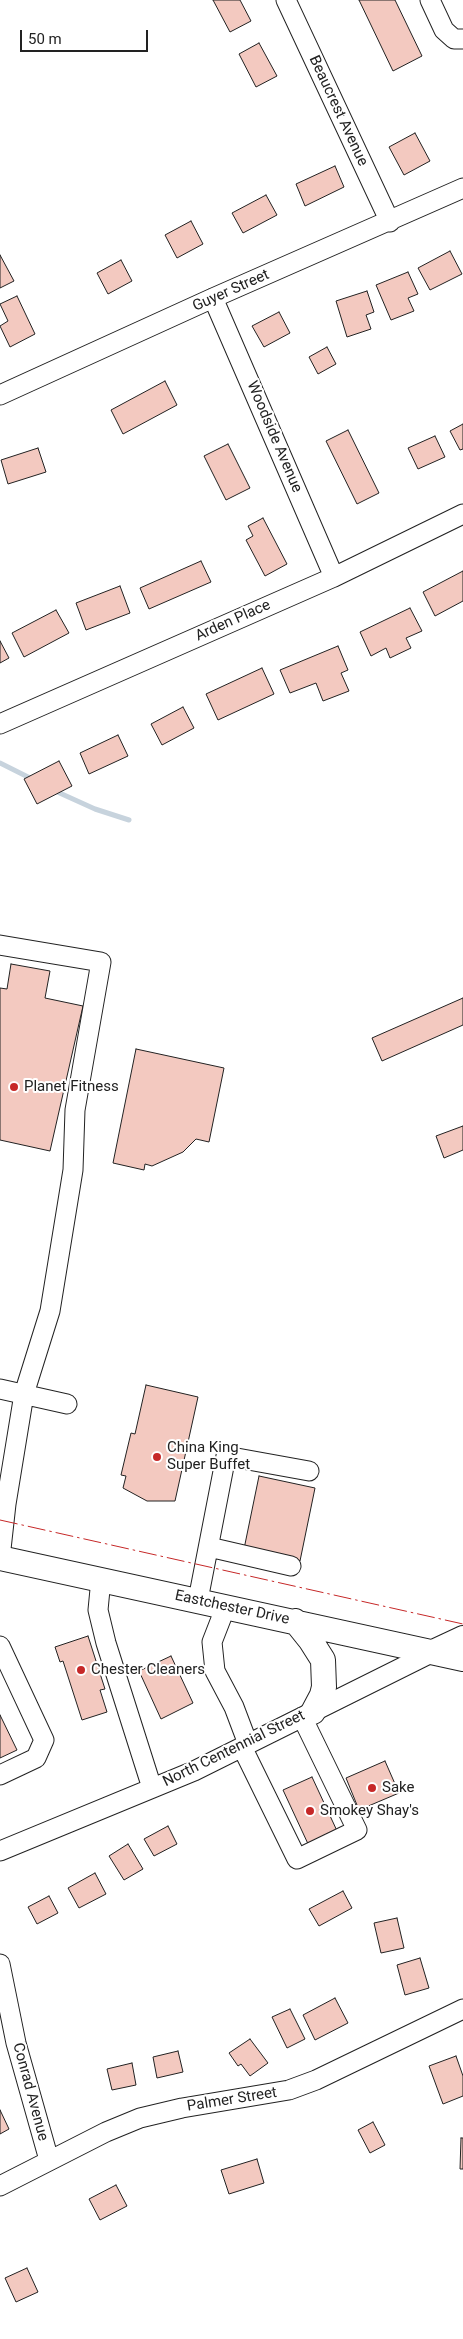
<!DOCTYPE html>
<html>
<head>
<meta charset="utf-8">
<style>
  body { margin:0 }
  #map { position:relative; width:463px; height:2339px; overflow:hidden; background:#fff; font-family:Roboto,sans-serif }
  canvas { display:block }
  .scale { position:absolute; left:20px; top:30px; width:128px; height:22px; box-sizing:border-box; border:2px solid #222; border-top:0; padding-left:6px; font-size:15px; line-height:18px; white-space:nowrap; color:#222; -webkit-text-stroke:4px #fff; paint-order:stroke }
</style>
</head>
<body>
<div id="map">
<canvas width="463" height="2339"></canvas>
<div class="scale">50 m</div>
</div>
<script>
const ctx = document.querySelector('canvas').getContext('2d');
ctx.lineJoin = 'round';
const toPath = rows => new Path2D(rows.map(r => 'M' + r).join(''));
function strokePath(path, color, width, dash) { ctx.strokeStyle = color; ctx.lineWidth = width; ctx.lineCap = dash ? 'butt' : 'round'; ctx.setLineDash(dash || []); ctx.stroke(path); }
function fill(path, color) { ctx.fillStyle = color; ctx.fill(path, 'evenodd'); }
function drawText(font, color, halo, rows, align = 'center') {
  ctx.font = font + ' Roboto,sans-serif'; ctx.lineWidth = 4; ctx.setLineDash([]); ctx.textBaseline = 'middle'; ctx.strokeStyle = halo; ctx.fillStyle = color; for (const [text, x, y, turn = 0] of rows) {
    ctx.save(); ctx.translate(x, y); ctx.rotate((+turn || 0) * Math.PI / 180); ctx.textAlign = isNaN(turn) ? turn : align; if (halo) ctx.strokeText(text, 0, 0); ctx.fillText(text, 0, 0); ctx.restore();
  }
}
strokePath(toPath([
  [0,763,34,780],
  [53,790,95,809,129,820]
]), '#c7d3dd', 5);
const building = toPath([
  [213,0,240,0,251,21,230,32,213,0],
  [359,0,395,0,422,56,393,71,359,0],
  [259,43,277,76,256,87,239,54,259,43],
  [415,133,430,161,404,175,389,147,415,133],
  [335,166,344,187,305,206,296,184,335,166],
  [266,195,277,215,243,233,232,213,266,195],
  [191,221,203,244,177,258,165,235,191,221],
  [450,251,462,274,430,290,418,268,450,251],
  [0,255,14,281,0,288,0,255],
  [121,260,132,281,108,294,97,273,121,260],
  [408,272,418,294,408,298,414,311,391,320,376,285,408,272],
  [367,291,374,312,366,315,371,329,347,337,336,301,367,291],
  [17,296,35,334,10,347,0,326,8,321,0,304,17,296],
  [279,312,290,333,264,347,252,326,279,312],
  [327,347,336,364,318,374,309,357,327,347],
  [165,381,177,405,123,434,111,410,165,381],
  [463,424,463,449,460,450,450,431,463,424],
  [348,430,379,493,357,504,326,441,348,430],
  [435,436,445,457,418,469,408,448,435,436],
  [228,444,250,488,226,500,204,456,228,444],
  [38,448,46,472,8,484,1,460,38,448],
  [263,518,287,564,265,576,246,540,253,536,248,526,263,518],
  [201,561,211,582,149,609,140,588,201,561],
  [463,571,463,601,435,616,423,592,463,571],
  [120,586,130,613,86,630,76,603,120,586],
  [410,608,422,631,406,638,411,648,390,658,386,648,371,656,360,632,410,608],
  [56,610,69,633,24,657,12,633,56,610],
  [0,641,9,658,0,663,0,641],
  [338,646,348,670,341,673,349,691,323,701,316,683,290,693,280,670,338,646],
  [262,668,274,694,218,720,206,694,262,668],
  [183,707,194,728,162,745,151,724,183,707],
  [118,735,128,756,89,774,80,753,118,735],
  [59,761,72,786,37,804,24,779,59,761],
  [11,964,50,971,45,998,83,1006,50,1151,0,1140,0,988,7,989,11,964],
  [463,998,463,1025,382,1061,372,1038,463,998],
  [136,1049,224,1068,209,1142,196,1139,183,1152,152,1166,145,1164,144,1170,113,1163,136,1049],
  [463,1126,463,1150,444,1158,436,1136,463,1126],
  [146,1385,198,1397,175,1501,147,1501,123,1488,126,1476,121,1475,131,1433,135,1434,146,1385],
  [259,1476,315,1488,300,1561,244,1549,259,1476],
  [88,1636,105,1689,100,1690,107,1712,82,1720,63,1661,60,1662,55,1647,88,1636],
  [171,1656,193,1703,161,1719,139,1671,171,1656],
  [0,1715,17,1750,0,1758,0,1715],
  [385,1761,399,1793,359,1810,346,1778,385,1761],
  [312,1777,338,1833,309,1846,283,1790,312,1777],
  [168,1826,177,1844,154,1856,144,1839,168,1826],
  [128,1844,143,1869,124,1880,109,1856,128,1844],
  [95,1873,106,1894,79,1908,68,1888,95,1873],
  [343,1891,352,1908,319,1926,309,1909,343,1891],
  [49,1896,58,1913,37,1924,28,1907,49,1896],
  [397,1918,404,1948,381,1953,374,1923,397,1918],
  [420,1958,429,1988,405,1995,397,1965,420,1958],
  [335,1998,348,2023,315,2040,303,2015,335,1998],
  [290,2009,305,2039,287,2048,272,2017,290,2009],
  [250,2039,268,2063,250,2076,241,2064,238,2066,229,2053,250,2039],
  [178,2051,183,2072,157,2078,153,2057,178,2051],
  [456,2056,463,2076,463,2096,443,2104,429,2066,456,2056],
  [132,2063,136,2085,112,2090,107,2069,132,2063],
  [0,2110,9,2129,0,2134,0,2110],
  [373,2122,385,2145,370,2153,358,2130,373,2122],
  [461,2138,463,2138,463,2169,460,2169,461,2138],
  [257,2159,264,2183,229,2194,221,2170,257,2159],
  [116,2185,127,2206,100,2220,89,2199,116,2185],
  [27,2268,38,2292,16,2302,5,2278,27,2268]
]);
fill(building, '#f3c9c0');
strokePath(building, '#222', 1);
const minor = toPath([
  [286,0,390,222],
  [430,0,444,30,454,39,463,39],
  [213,298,334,577],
  [0,395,213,298,463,188],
  [0,724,334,577,463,514],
  [0,945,101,962,75,1110,73,1170,50,1311,24,1394,6,1504,0,1558],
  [0,1389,67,1404],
  [209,1547,291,1566],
  [101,1579,98,1610,106,1643,152,1788],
  [198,1600,226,1456,309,1471],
  [226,1606,212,1642,215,1671,234,1707,248,1744],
  [0,1646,44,1740,36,1758,0,1775],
  [242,1747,297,1859,357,1830,302,1717],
  [0,1851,194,1771,433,1652],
  [0,1964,16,2043,49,2160],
  [0,2186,106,2132,140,2118,182,2108,289,2090,316,2080,463,2009]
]);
const major = toPath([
  [0,1558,463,1659],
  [295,1621,311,1641,323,1660,324,1687,322,1695,313,1712],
  [433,1652,463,1638]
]);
strokePath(minor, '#222', 21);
strokePath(major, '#222', 26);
strokePath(minor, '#fff', 19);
strokePath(major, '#fff', 24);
strokePath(toPath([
  [0,1520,463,1624]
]), '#c62828', 1, [18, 4, 2.5, 4]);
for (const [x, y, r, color] of [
  [14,1087,5,"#c62828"],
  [157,1457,5,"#c62828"],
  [81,1670,5,"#c62828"],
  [372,1788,5,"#c62828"],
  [310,1811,5,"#c62828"]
]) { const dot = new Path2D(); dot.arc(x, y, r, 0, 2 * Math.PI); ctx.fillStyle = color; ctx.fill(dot); strokePath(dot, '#fff', 2); }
drawText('15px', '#222', '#fff', [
  ["Beaucrest Avenue",338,111,65],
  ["Guyer Street",231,291,-24],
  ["Woodside Avenue",274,437,67],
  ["Arden Place",233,621,-24],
  ["Eastchester Drive",232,1608,12],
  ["North Centennial Street",234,1749,-26],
  ["Conrad Avenue",30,2092,75],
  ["Palmer Street",232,2100,-9]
]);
drawText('15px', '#222', '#fff', [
  ["Planet Fitness",24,1087],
  ["China King",167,1448],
  ["Super Buffet",167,1465],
  ["Chester Cleaners",91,1670],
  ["Sake",382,1788],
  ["Smokey Shay's",320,1811]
], 'left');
</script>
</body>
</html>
